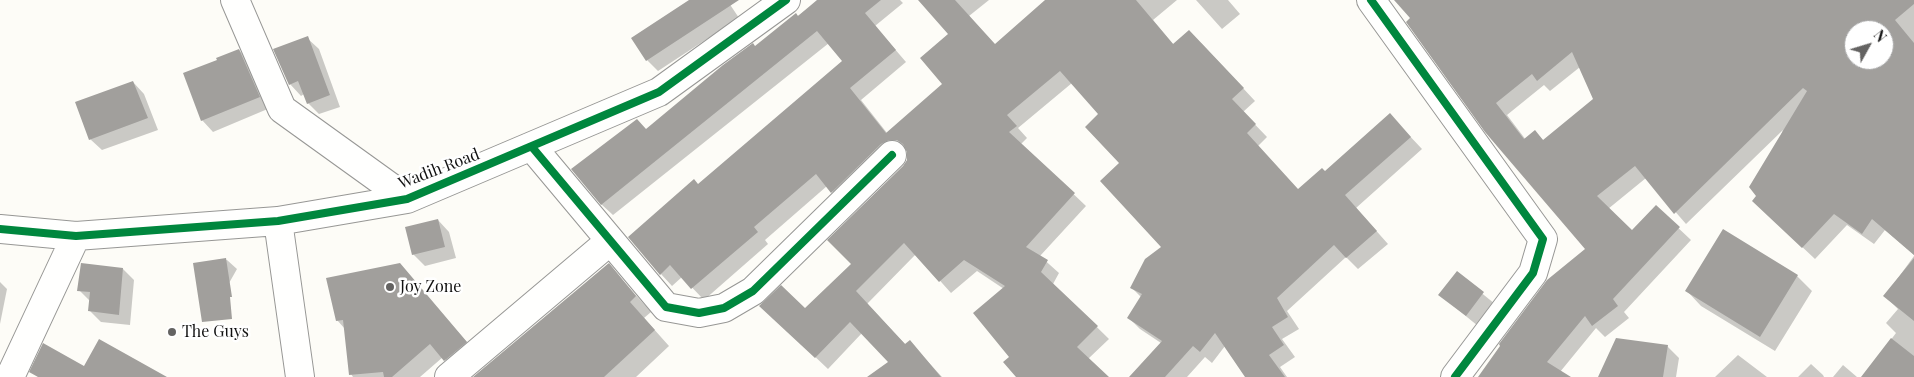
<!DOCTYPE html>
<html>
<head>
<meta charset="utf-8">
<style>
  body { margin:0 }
  #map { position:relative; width:1914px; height:377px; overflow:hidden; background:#fdfcf7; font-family:"Playfair Display",serif }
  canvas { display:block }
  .north { position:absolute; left:1844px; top:20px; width:50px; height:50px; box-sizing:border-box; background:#fff; border:1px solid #a0a0a0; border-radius:50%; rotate:51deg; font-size:14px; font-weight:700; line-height:20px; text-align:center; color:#111 }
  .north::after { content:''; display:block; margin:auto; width:18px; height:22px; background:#646362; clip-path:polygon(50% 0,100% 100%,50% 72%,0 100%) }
</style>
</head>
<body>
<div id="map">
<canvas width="1914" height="377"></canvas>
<div class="north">N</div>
</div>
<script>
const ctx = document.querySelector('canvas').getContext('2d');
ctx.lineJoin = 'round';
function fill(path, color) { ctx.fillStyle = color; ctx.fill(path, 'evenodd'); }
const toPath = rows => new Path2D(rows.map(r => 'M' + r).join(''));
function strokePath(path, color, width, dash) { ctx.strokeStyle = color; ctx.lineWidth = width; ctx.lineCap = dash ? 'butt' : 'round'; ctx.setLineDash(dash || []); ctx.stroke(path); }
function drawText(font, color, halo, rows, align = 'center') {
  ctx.font = font + ' "Playfair Display",serif'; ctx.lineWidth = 5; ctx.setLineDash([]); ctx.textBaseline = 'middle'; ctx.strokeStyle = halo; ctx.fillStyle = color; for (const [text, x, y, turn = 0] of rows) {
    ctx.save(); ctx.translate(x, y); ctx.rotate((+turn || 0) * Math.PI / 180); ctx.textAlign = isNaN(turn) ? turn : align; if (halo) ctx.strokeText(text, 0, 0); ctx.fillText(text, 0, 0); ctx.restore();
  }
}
fill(toPath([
  [691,0,727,0,739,18,658,71,647,60],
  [819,0,900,0,903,3,875,26,906,62,861,100,887,133,944,84,949,34,920,0,989,0,969,16,995,45,1048,0,1177,0,1153,20,1174,45,1201,43,1255,101,1243,112,1267,137,1258,146,1298,190,1325,173,1390,115,1422,149,1356,208,1388,244,1358,269,1346,257,1287,311,1299,329,1282,339,1295,357,1280,367,1287,377,1248,377,1225,346,1212,363,1205,357,1187,377,1131,377,1161,343,1140,329,1128,317,1141,297,1132,288,1163,247,1121,163,1100,115,1072,83,1018,128,1027,138,1021,144,1086,206,1040,256,1059,273,1053,284,1109,339,1088,359,1108,377,1017,377,1010,358,1004,289,977,271,951,293,916,254,867,304,906,345,910,342,942,377,870,377,890,362,862,333,828,369,773,317,805,309,853,264,908,160,908,151,901,151,844,203,827,186,765,240,768,244,704,300,682,277,672,286,661,274,698,185,843,61,829,43,613,215,601,204,647,130],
  [1196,0,1228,0,1240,14,1222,29],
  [1396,0,1914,0,1914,255,1885,230,1874,244,1847,225,1815,259,1766,213,1758,196,1783,130,1686,224,1646,178,1608,209,1632,232,1656,207,1691,240,1624,312,1629,318,1605,337,1596,328,1560,372,1568,377,1479,377,1587,249,1412,18],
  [1854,30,1884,30,1884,60,1854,60],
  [1580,67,1595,100,1544,141,1535,132,1526,140,1507,115,1544,85,1550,91],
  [307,38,319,49,340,107,319,114,308,103,304,94,301,96,290,84],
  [239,50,250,61,270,108,213,132,202,120,219,61],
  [133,82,144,94,158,130,102,150,90,139],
  [438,220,449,232,456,258,425,266,413,254],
  [1914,256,1914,377,1863,377,1896,333,1886,323,1898,309,1885,296],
  [227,260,237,269,211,315,195,264],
  [399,264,478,355,458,372,443,357,420,377,353,377,351,374,345,329,337,320],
  [608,264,651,312,644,318,669,346,636,377,477,377],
  [123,269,134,280,130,325,101,322,90,311,91,302,79,290],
  [1457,273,1495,304,1478,326,1440,295],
  [1797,276,1812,291,1775,351,1701,306,1687,291],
  [0,282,7,289,0,324],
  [1667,346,1679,358,1676,377,1632,377],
  [1738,355,1767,377,1715,377],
  [1811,364,1823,375,1824,377,1798,377],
  [1843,365,1857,377,1833,377]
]), '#0003');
fill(toPath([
  [689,0,739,0,646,61,631,38],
  [817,0,881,0,865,13,896,50,850,88,886,133,942,84,920,58,948,34,918,0,955,0,995,44,1045,0,1136,0,1173,44,1189,30,1244,88,1232,99,1256,124,1247,133,1298,189,1322,168,1325,171,1390,113,1411,137,1345,195,1377,231,1346,258,1334,245,1277,298,1288,317,1272,327,1284,345,1269,355,1285,377,1245,377,1215,333,1200,352,1193,346,1165,377,1129,377,1162,341,1127,318,1142,294,1130,288,1145,259,1161,247,1100,181,1119,163,1085,127,1098,114,1060,71,1007,115,1017,126,1009,132,1075,193,1026,247,1048,260,1041,272,1098,326,1077,347,1109,377,1016,377,1003,362,1009,357,973,313,1005,286,964,260,939,282,904,243,856,291,905,344,910,340,941,377,867,377,888,362,850,322,815,358,759,306,781,285,805,308,851,264,827,240,903,166,907,160,907,152,903,144,897,140,889,140,881,144,831,193,816,174,754,227,758,232,691,289,670,265,660,275,628,237,694,179,698,184,842,61,817,31,601,205,571,169,637,119,646,129,723,65,753,43,755,46,796,13,798,16],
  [1394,0,1914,0,1914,4,1895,20,1914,43,1914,255,1872,219,1862,234,1834,214,1802,248,1752,201,1756,196,1749,187,1807,91,1803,88,1674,214,1635,166,1597,196,1632,230,1656,205,1680,227,1613,299,1618,306,1592,326,1585,316,1547,362,1571,377,1478,377,1500,346,1499,344,1547,280,1585,249,1485,132,1406,22,1410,18],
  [1854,30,1884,30,1884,60,1854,60],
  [1572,52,1593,99,1543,140,1535,130,1524,139,1496,103,1532,74,1537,81],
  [308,36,330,95,307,104,298,81,289,85,273,49],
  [239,49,260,97,201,121,183,73,217,60,216,58],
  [133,81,148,118,89,140,75,102],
  [438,219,445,247,412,255,405,227],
  [1723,229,1798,275,1760,337,1685,291],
  [226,258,232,297,230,297,232,319,202,322,193,263],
  [1914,258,1914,321,1883,296],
  [81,263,123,268,119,315,88,311,90,292,77,291],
  [400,263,467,342,444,361,430,344,392,377,384,377,383,372,349,375,343,320,336,321,326,278],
  [609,263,636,296,630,302,655,330,604,377,473,377],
  [1457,271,1484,292,1466,316,1438,295],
  [1616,338,1668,345,1663,377,1598,377],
  [1891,338,1914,356,1914,377,1861,377],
  [99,339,167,377,38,377,29,372,43,343,84,366]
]), '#a19f9c');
const minor = toPath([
  [235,0,282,109,407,199],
  [1371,0,1543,239,1533,273,1455,377],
  [532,147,666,307,699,313,724,308,753,291,892,155],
  [278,221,300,377],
  [0,229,76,236,278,221,407,199,659,92,786,0],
  [10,377,76,236],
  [449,377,610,241]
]);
strokePath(minor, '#979795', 30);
strokePath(minor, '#fffffe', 28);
strokePath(toPath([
  [1371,0,1543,239,1533,273,1455,377],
  [532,147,666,307,699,313,724,308,753,291,892,155],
  [0,229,76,236,278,221,407,199,659,92,786,0]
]), '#00873e', 8);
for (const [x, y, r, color] of [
  [390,287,5,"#646362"],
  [172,332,5,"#646362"]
]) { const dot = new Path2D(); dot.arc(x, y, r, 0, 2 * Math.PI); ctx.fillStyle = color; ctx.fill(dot); strokePath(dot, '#fff', 2); }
drawText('16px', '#111', '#fff', [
  ["Wadih Road",439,169,-21]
]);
drawText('16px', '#111', '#fff', [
  ["Joy Zone",400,287],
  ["The Guys",182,332]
], 'left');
</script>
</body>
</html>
